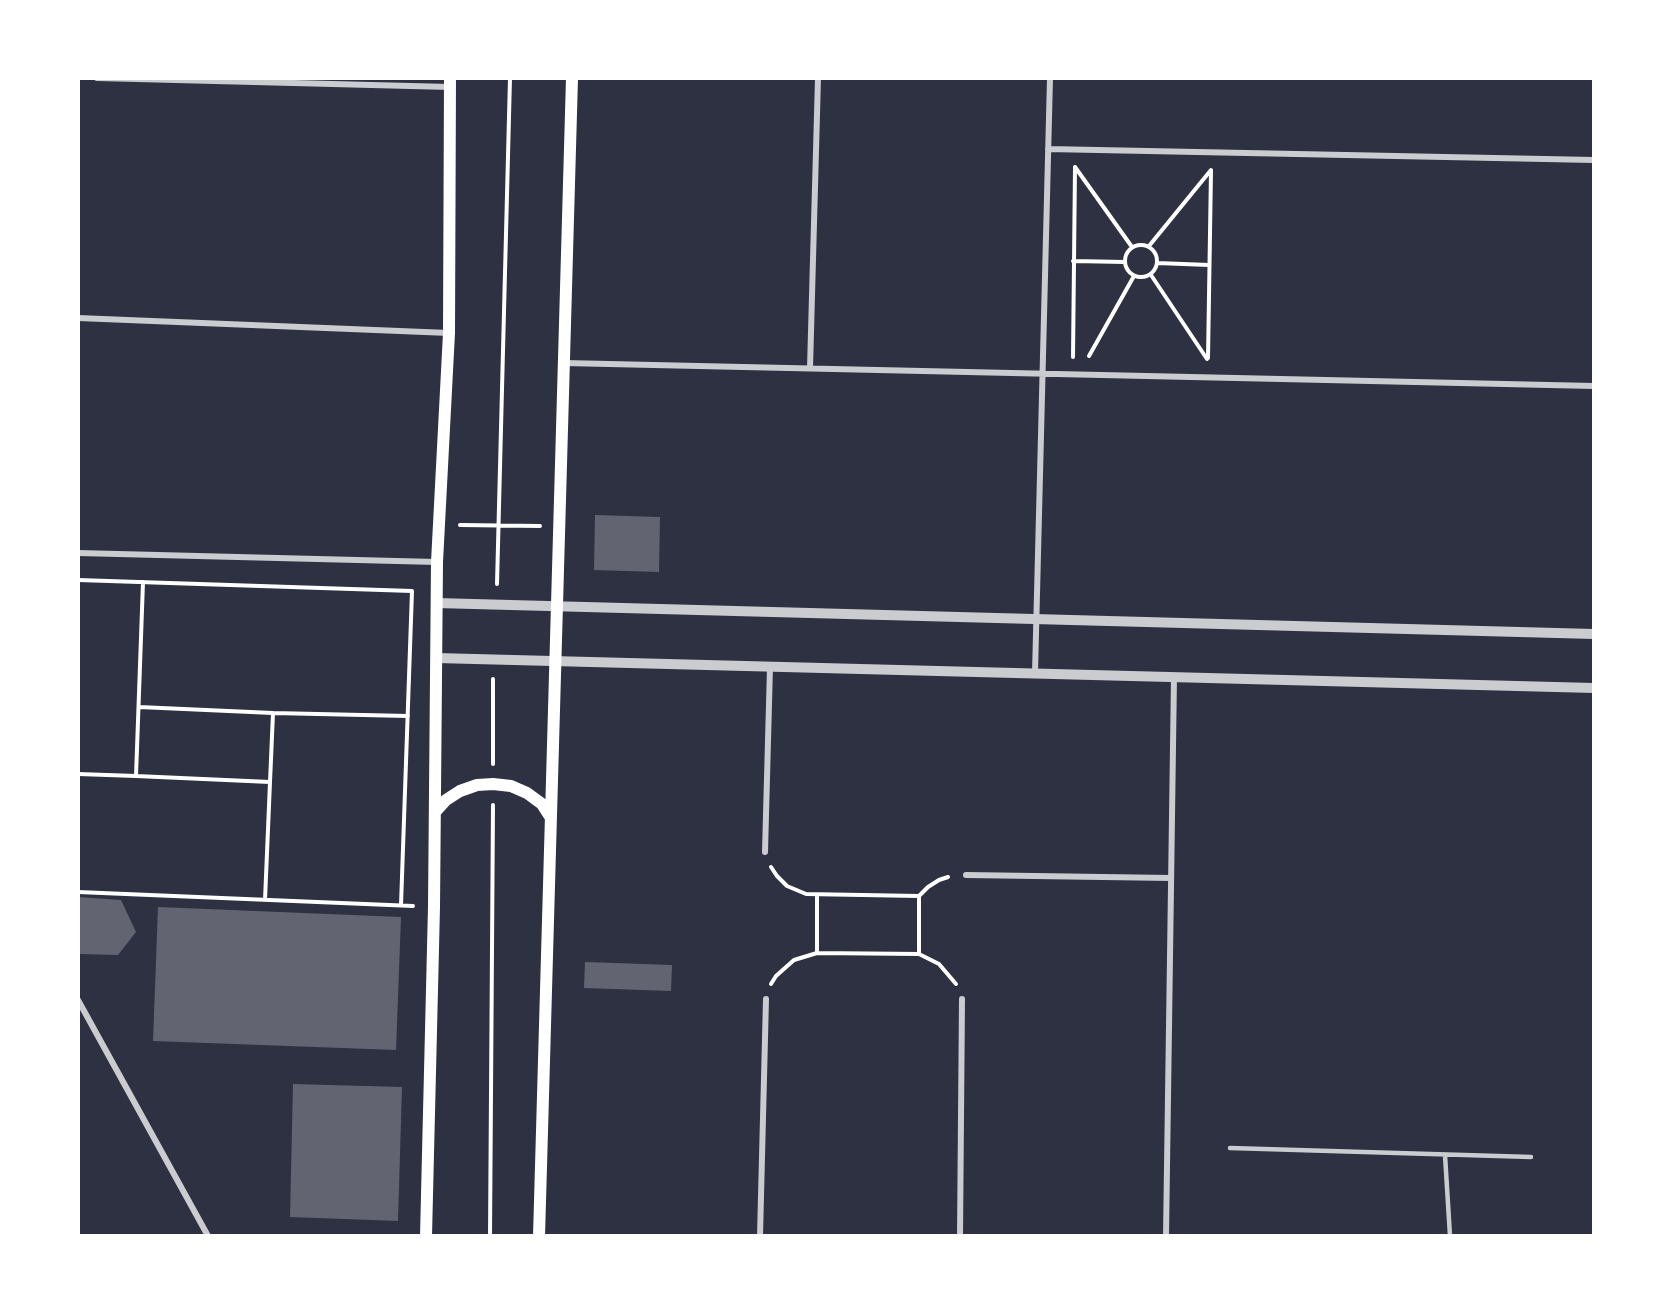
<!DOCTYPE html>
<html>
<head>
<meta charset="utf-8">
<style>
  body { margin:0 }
  #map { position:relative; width:1672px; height:1314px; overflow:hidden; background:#2d3142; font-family:Manrope,sans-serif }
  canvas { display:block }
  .frame { position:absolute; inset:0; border:80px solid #fff; pointer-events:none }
</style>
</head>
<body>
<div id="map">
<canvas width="1672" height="1314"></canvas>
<div class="frame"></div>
</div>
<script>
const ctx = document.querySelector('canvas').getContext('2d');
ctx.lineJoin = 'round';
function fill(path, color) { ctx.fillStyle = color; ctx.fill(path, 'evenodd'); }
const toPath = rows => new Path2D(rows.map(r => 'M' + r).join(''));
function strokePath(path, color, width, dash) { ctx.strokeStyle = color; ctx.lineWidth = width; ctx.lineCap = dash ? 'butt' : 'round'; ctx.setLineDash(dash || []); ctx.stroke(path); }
fill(toPath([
  [595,515,660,517,659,572,594,570],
  [78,897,121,900,136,932,118,955,79,954,78,953],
  [158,907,401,917,396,1050,153,1041],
  [585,962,672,965,671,991,584,988],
  [293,1084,402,1087,398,1221,290,1217]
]), '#626471');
strokePath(toPath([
  [1075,167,1132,247],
  '1125 261a16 16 0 1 1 32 0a16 16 0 1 1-32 0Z',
  [1149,246,1211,170],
  [1073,261,1125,262],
  [1157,263,1209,265],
  [1151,275,1207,359],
  [1089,356,1134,276],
  [1073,357,1075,167],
  [1208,358,1211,171],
  [460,525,540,526],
  [78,580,412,591,401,905],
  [497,584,510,78],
  [493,679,493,764],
  [139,707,273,713,270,782,136,776,143,582],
  [273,713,408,716],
  [78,774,136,776],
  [771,867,777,876,787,886,806,894,919,896,919,954,817,953,817,896],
  [78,892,413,906],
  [919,896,928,887,939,880,948,877],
  [265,900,270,782],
  [919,954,939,964,956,984],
  [771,984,776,976,794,960,817,953],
  [490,1236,493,805]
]), '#fff', 4);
strokePath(toPath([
  [1230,1148,1531,1157],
  [1445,1155,1450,1236]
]), '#caccd0', 4.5);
strokePath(toPath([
  [97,78,450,87],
  [1048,149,1594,160],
  [78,318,449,333],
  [564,363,1594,386],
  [810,368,818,78],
  [78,553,437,562],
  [1035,673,1050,78],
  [765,852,770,667],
  [966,875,1171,878],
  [78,1000,208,1236],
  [760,1236,766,999],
  [960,1236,962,999],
  [1166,1236,1174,677]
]), '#caccd0', 6);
strokePath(toPath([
  [436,603,1594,634],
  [436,658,1594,688]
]), '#caccd0', 10);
strokePath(toPath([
  [435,812,446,800,460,791,477,785,493,784,511,786,527,793,542,804,551,818],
  [426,1236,434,907,437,562,449,333,450,78],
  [539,1236,572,78]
]), '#fff', 12);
</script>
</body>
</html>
